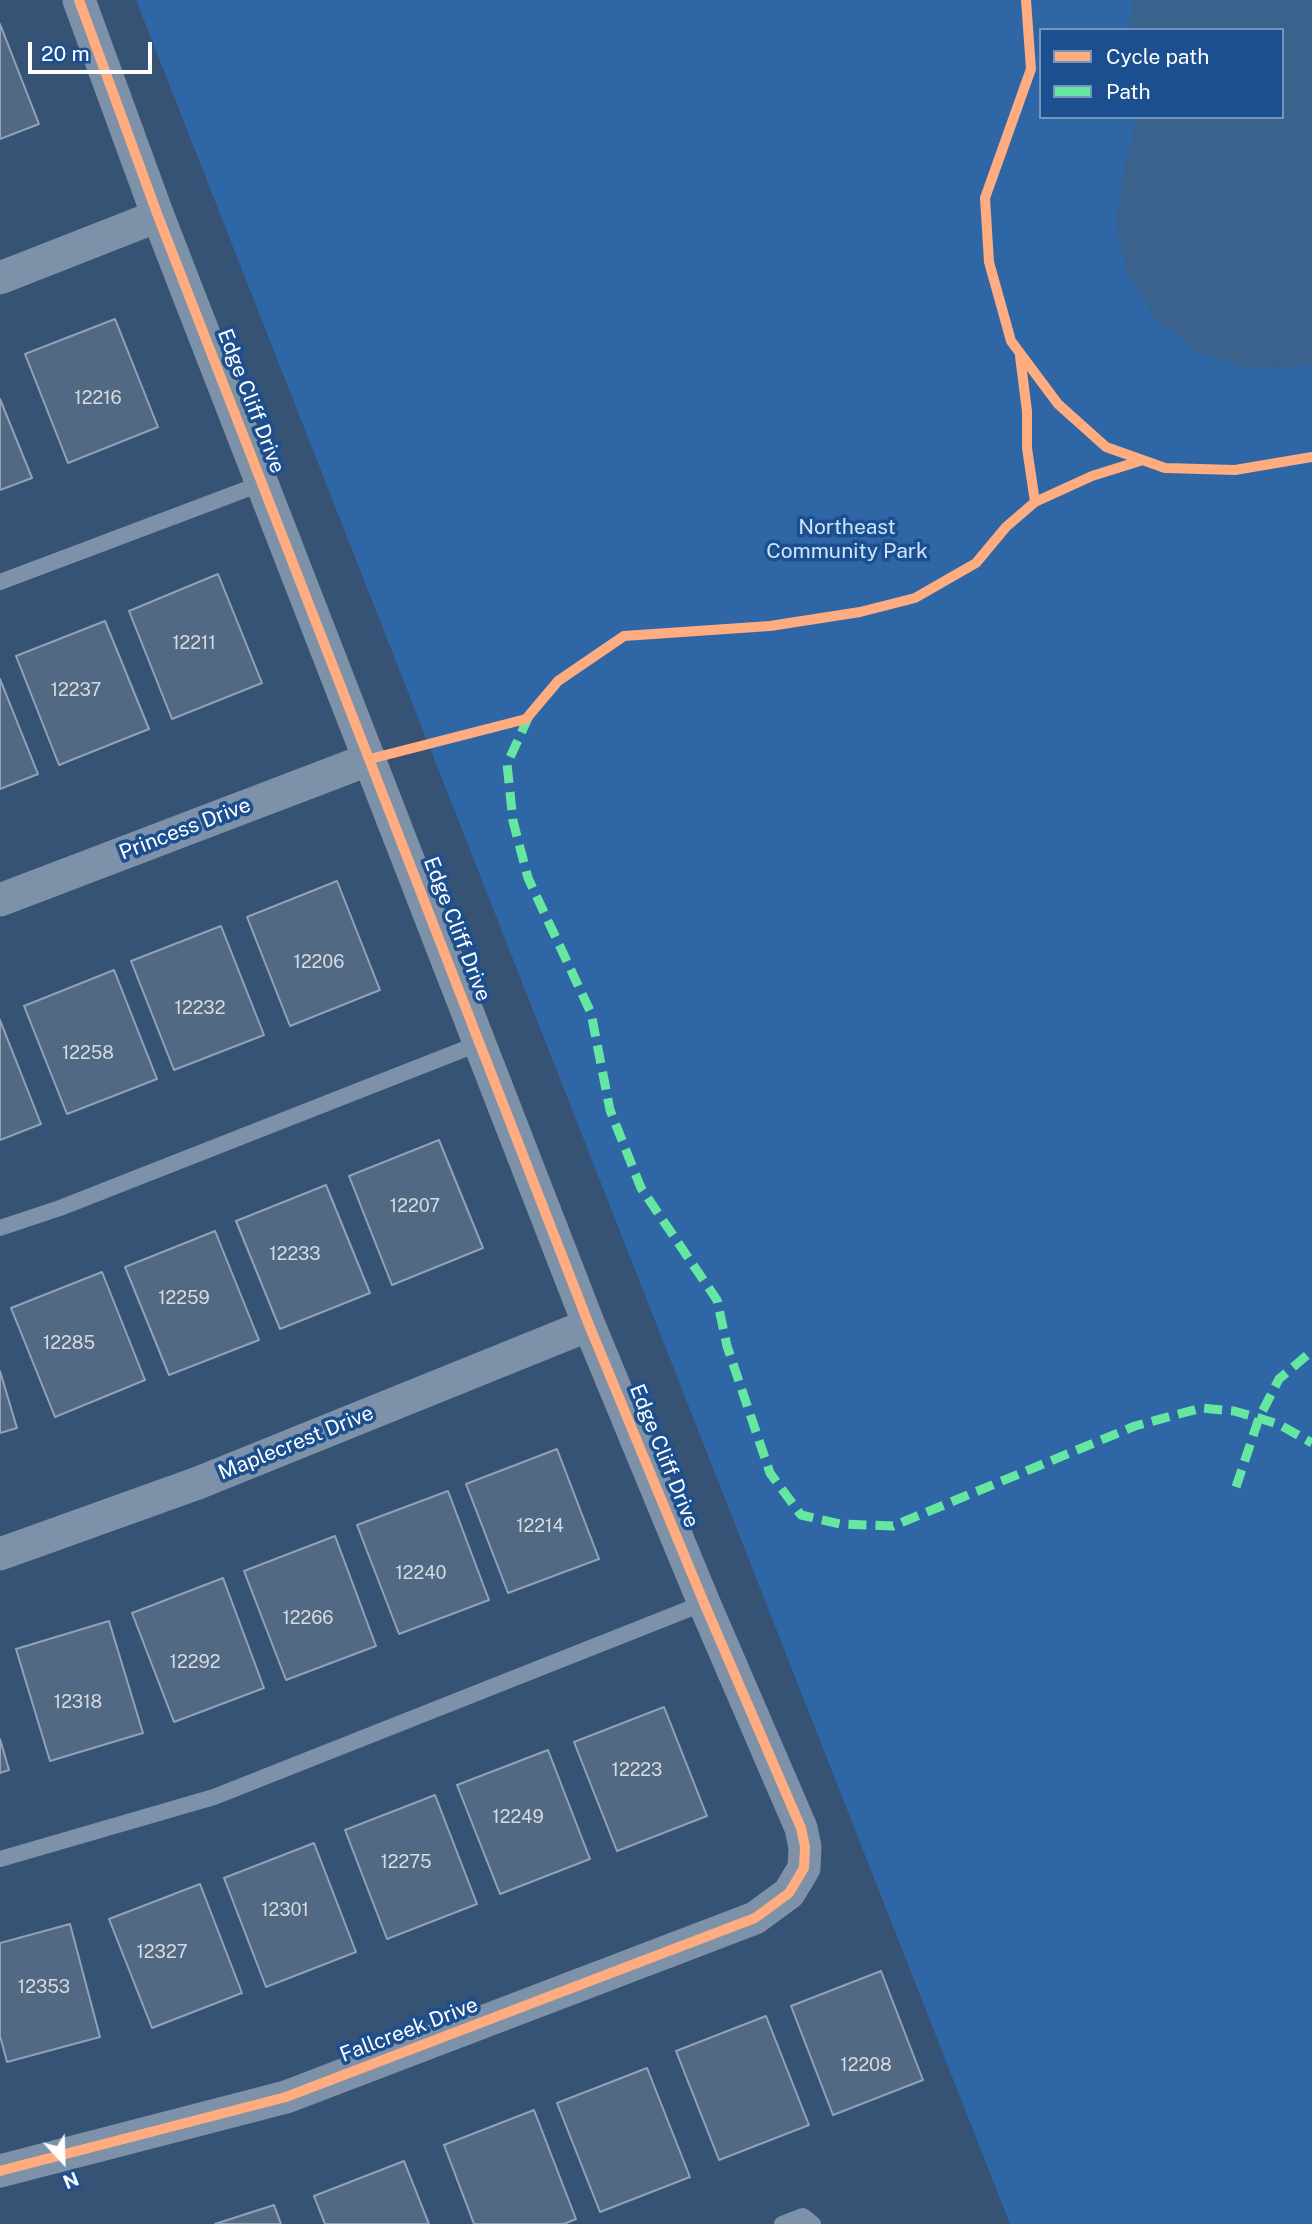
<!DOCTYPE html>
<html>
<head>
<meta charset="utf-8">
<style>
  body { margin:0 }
  #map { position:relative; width:1312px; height:2224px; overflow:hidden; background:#365274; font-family:"Public Sans",sans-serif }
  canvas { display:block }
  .legend { position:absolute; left:1039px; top:28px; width:245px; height:91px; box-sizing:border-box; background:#1b4f8f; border:2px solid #7695bc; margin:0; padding:9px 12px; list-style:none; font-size:21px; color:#fff }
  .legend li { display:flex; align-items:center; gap:14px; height:35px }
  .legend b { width:35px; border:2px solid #7695bc }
  .north { position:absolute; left:28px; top:2126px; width:70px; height:70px; -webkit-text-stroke:5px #1b4f8f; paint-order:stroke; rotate:158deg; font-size:19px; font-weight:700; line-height:28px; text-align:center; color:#fff }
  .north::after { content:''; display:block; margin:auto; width:24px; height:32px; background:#fff; clip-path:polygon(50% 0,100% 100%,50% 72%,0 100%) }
  .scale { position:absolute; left:28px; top:42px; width:124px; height:32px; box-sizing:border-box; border:4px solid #fff; border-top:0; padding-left:9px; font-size:21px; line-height:24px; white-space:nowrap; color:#fff; -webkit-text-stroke:5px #1b4f8f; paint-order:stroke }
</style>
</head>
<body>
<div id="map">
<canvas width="1312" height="2224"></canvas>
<ul class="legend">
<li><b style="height:9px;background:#ffac80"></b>Cycle path</li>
<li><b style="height:9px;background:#66e7a1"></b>Path</li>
</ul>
<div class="north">N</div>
<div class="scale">20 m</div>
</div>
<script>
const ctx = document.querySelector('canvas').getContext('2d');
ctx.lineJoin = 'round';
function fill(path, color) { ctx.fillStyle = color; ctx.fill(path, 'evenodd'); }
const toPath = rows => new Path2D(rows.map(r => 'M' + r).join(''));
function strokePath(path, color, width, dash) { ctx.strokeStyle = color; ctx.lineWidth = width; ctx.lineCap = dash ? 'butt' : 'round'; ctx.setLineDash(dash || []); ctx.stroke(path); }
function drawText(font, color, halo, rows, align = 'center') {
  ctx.font = font + ' "Public Sans",sans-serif'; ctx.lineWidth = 7; ctx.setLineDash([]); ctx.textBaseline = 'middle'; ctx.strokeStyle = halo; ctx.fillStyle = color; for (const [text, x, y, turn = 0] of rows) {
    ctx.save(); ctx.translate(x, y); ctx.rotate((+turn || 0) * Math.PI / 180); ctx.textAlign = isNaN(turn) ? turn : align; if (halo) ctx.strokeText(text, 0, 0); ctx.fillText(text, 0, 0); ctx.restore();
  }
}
fill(toPath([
  [136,0,1312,0,1312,2224,1010,2224],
  [1041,30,1282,30,1282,117,1041,117]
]), '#2f66a5');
fill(toPath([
  [1133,0,1312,0,1312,363,1301,367,1248,369,1198,352,1156,319,1128,275,1116,223,1124,170,1134,131,1135,117,1282,117,1282,30,1129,30]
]), '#3b618d');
const building = toPath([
  [0,24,39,124,0,139,0,24],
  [115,319,158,427,68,463,25,354,115,319],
  [0,399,32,478,0,490,0,399],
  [218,574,262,683,172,719,129,611,218,574],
  [105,621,149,729,59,765,16,656,105,621],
  [0,679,38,774,0,789,0,679],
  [337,881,380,990,290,1026,247,917,337,881],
  [221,926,264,1035,174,1070,131,961,221,926],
  [114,970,157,1079,67,1114,24,1006,114,970],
  [0,1020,41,1124,0,1140,0,1020],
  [439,1140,483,1248,392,1285,349,1176,439,1140],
  [326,1185,370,1293,280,1329,236,1221,326,1185],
  [215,1231,259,1340,169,1375,125,1267,215,1231],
  [102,1272,145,1380,55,1417,11,1308,102,1272],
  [0,1371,17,1428,0,1433,0,1371],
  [557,1449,599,1559,508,1593,466,1484,557,1449],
  [448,1491,489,1600,399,1634,357,1525,448,1491],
  [335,1536,376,1646,286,1680,244,1571,335,1536],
  [223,1578,264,1688,174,1722,132,1613,223,1578],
  [109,1621,143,1733,50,1761,16,1649,109,1621],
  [664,1707,707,1816,617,1851,574,1742,664,1707],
  [0,1739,9,1770,0,1773,0,1739],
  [548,1750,590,1859,500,1894,457,1785,548,1750],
  [435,1795,477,1904,387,1939,345,1830,435,1795],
  [314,1843,356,1952,266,1987,224,1878,314,1843],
  [200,1884,242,1993,152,2028,109,1919,200,1884],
  [70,1924,100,2037,7,2062,0,2036,0,1943,70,1924],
  [881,1971,923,2080,833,2115,791,2006,881,1971],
  [766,2016,809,2125,719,2160,676,2051,766,2016],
  [647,2068,690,2177,600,2212,557,2103,647,2068],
  [534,2110,576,2219,564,2224,474,2224,444,2145,534,2110],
  [404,2161,429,2224,325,2224,314,2196,404,2161],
  [274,2205,281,2224,215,2224,274,2205]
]);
fill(building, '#526984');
strokePath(building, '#92a2b6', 2);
strokePath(toPath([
  [0,582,263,483],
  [0,1228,60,1208,480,1043],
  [0,1859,214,1797,704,1603],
  [782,2224,803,2216,813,2224]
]), '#7d92a8', 16);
strokePath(toPath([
  [0,278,158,216],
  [0,900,370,759],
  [0,1554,198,1483,589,1325],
  [0,2171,286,2097,755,1918,789,1893,804,1868,805,1847,801,1828,704,1603,589,1325,158,216,79,0]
]), '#7d92a8', 33);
strokePath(toPath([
  [529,716,507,764,513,821,528,878,591,1013,610,1110,641,1188,717,1300,727,1346,770,1473,801,1515,840,1524,893,1526,1135,1426,1201,1408,1234,1411,1259,1418,1280,1425,1312,1443],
  [1236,1487,1259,1418,1279,1379,1312,1351]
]), '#66e7a1', 9, [18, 9]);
strokePath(toPath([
  [1026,0,1031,69,985,198,989,262,1011,341,1058,404,1106,447,1165,468,1235,470,1312,457],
  [1020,356,1027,411,1027,448,1035,502],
  [370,759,526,719,558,681,624,636,770,626,860,612,915,598,976,563,1006,527,1035,502,1092,476,1143,460],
  [0,2171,286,2097,755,1918,789,1893,804,1868,805,1847,801,1828,704,1603,589,1325,158,216,79,0]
]), '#ffac80', 10);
drawText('18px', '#d4dae0', null, [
  ["12216",98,398],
  ["12211",194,643],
  ["12237",76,690],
  ["12206",319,962],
  ["12232",200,1008],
  ["12258",88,1053],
  ["12207",415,1206],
  ["12233",295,1254],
  ["12259",184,1298],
  ["12285",69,1343],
  ["12214",540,1526],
  ["12240",421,1573],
  ["12266",308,1618],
  ["12292",195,1662],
  ["12318",78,1702],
  ["12223",637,1770],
  ["12249",518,1817],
  ["12275",406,1862],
  ["12301",285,1910],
  ["12327",162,1952],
  ["12353",44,1987],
  ["12208",866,2065]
]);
drawText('21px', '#fff', '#1b4f8f', [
  ["Edge Cliff Drive",251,401,69],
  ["Princess Drive",185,829,-21],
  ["Edge Cliff Drive",457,929,69],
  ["Maplecrest Drive",296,1443,-22],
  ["Edge Cliff Drive",664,1456,68],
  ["Fallcreek Drive",409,2030,-21]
]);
drawText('21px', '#cfe3fa', '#1b4f8f', [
  ["Northeast",847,528],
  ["Community Park",847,552]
]);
</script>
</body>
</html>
